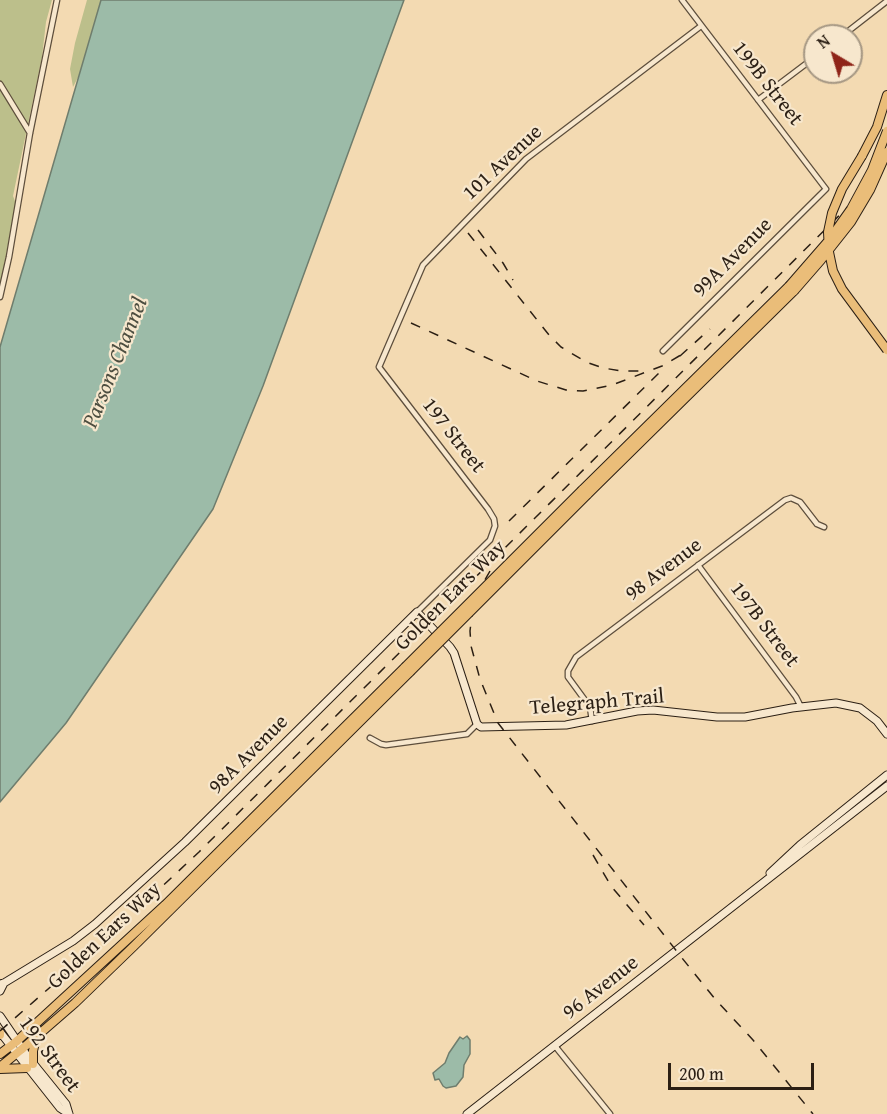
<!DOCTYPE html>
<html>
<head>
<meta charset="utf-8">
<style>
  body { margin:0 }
  #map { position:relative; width:887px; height:1114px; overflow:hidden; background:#f3dab2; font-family:"Gentium Book Plus",serif }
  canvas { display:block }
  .north { position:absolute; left:803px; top:24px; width:60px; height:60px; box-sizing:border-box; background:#f7e7cd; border:2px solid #a59783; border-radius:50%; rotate:322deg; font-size:16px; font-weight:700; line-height:24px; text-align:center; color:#2b1f14 }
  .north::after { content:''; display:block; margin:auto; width:21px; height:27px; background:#8f2418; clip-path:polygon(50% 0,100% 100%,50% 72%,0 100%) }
  .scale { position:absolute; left:668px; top:1063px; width:146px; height:27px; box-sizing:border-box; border:3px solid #2b1f14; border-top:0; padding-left:8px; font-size:18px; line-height:21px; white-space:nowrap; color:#2b1f14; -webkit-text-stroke:4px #f7e7cd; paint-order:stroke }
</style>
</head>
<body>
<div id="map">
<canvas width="887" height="1114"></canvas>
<div class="north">N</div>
<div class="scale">200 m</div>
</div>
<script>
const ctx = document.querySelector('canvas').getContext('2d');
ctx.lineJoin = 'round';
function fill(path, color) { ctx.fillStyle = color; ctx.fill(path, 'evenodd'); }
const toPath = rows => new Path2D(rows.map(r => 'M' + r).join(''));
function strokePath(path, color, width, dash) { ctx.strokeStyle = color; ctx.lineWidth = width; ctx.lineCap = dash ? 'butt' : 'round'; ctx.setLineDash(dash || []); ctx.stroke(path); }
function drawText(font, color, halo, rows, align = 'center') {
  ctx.font = font + ' "Gentium Book Plus",serif'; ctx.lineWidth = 4.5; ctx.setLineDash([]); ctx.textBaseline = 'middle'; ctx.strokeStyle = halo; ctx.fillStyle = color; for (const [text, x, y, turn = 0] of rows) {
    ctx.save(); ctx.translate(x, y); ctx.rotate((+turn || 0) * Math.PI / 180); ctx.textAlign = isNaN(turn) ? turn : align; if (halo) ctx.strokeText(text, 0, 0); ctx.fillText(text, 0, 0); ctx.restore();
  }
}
fill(toPath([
  [0,0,52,0,46,22,42,57,13,196,15,201,15,208,0,287],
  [87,0,104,0,87,60,73,87,70,69,75,43]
]), '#bcbf8b');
const water = toPath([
  [101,0,404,0,263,386,213,509,66,723,0,802,0,347,101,0],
  [467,1036,470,1040,470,1054,464,1065,463,1077,456,1086,446,1088,443,1086,439,1079,435,1080,433,1073,445,1063,449,1053,460,1037,463,1039,467,1036]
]);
fill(water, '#9cbba8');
strokePath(water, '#6f7d6d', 1.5);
const street = toPath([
  [842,36,887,1],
  [0,84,30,133],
  [758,100,815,57],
  [0,297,9,257,30,133,57,0],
  [663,351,826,189,682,0],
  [698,565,796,697,801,707],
  [417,612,490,540,495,526,494,519,488,509,379,367,423,265,526,159,701,26],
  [592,721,590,707,568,677,568,671,576,657,785,500,791,498,800,502,817,524,824,527],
  [370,738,381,744,386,745,467,734,477,724],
  [555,1046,610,1114]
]);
const secondary = toPath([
  [770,873,800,845,887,775],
  [0,984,4,983,73,941,95,924,185,842,417,612,450,647,454,653,477,724,481,727,566,725,637,711,653,710,717,717,745,717,792,708,836,703,860,708,877,721,887,734],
  [0,991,4,983],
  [0,1016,28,1057,66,1104,69,1114],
  [0,1032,60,1108,69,1114],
  [467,1114,887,786]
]);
const primary = toPath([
  [0,1035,0,1033],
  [0,1054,17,1041],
  [0,1067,22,1049],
  [0,1069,27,1068]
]);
const highway = toPath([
  [862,156,877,127,887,95],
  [582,490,789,286],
  [587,495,794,291],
  [17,1041,165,905,405,667],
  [22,1049,75,1003,134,946,410,672],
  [33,1064,33,1051,36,1038]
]);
strokePath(street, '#5d4e3c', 7);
strokePath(secondary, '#2b1f14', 9);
strokePath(primary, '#2b1f14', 10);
strokePath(highway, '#2b1f14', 10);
strokePath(street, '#f7e7cd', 4.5);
strokePath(secondary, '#f7e7cd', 7);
strokePath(primary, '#eabd79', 8);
strokePath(highway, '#eabd79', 8);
strokePath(toPath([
  [478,230,503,263,513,280],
  [468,233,549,335,561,347,586,362,603,368,622,371,639,371],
  [411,323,537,381,566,390,583,391,612,385,662,366,686,352],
  [680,356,710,329],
  [509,521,660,372],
  [490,571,477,594,473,605,470,631,471,646,480,679,498,723,682,958,715,999,753,1040,813,1114],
  [593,855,611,886,644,925],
  [0,1031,110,935,199,852,887,168]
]), '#2b1f14', 1.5, [10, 10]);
const highwayBridge = toPath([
  [862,156,842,189,832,213,828,232,829,252,833,271,842,289,887,350],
  [789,286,829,240,851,209,872,170,887,131],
  [794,291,821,260,851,222,870,190,887,152],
  [405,667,582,490],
  [410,672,587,495]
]);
strokePath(highwayBridge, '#2b1f14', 10, []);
strokePath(highwayBridge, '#eabd79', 8);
drawText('21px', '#2b1f14', '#f7e7cd', [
  ["199B Street",767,84,52],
  ["101 Avenue",503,163,-43],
  ["99A Avenue",733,258,-45],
  ["197 Street",453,436,52],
  ["98 Avenue",664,570,-37],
  ["Golden Ears Way",451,596,-45],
  ["197B Street",764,625,53],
  ["Telegraph Trail",597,703,-5],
  ["98A Avenue",249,755,-45],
  ["Golden Ears Way",105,936,-43],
  ["96 Avenue",601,988,-38],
  ["192 Street",49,1055,54]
]);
drawText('italic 22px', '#4d4e40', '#f7e7cd', [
  ["Parsons Channel",116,363,-68]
]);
</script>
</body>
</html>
